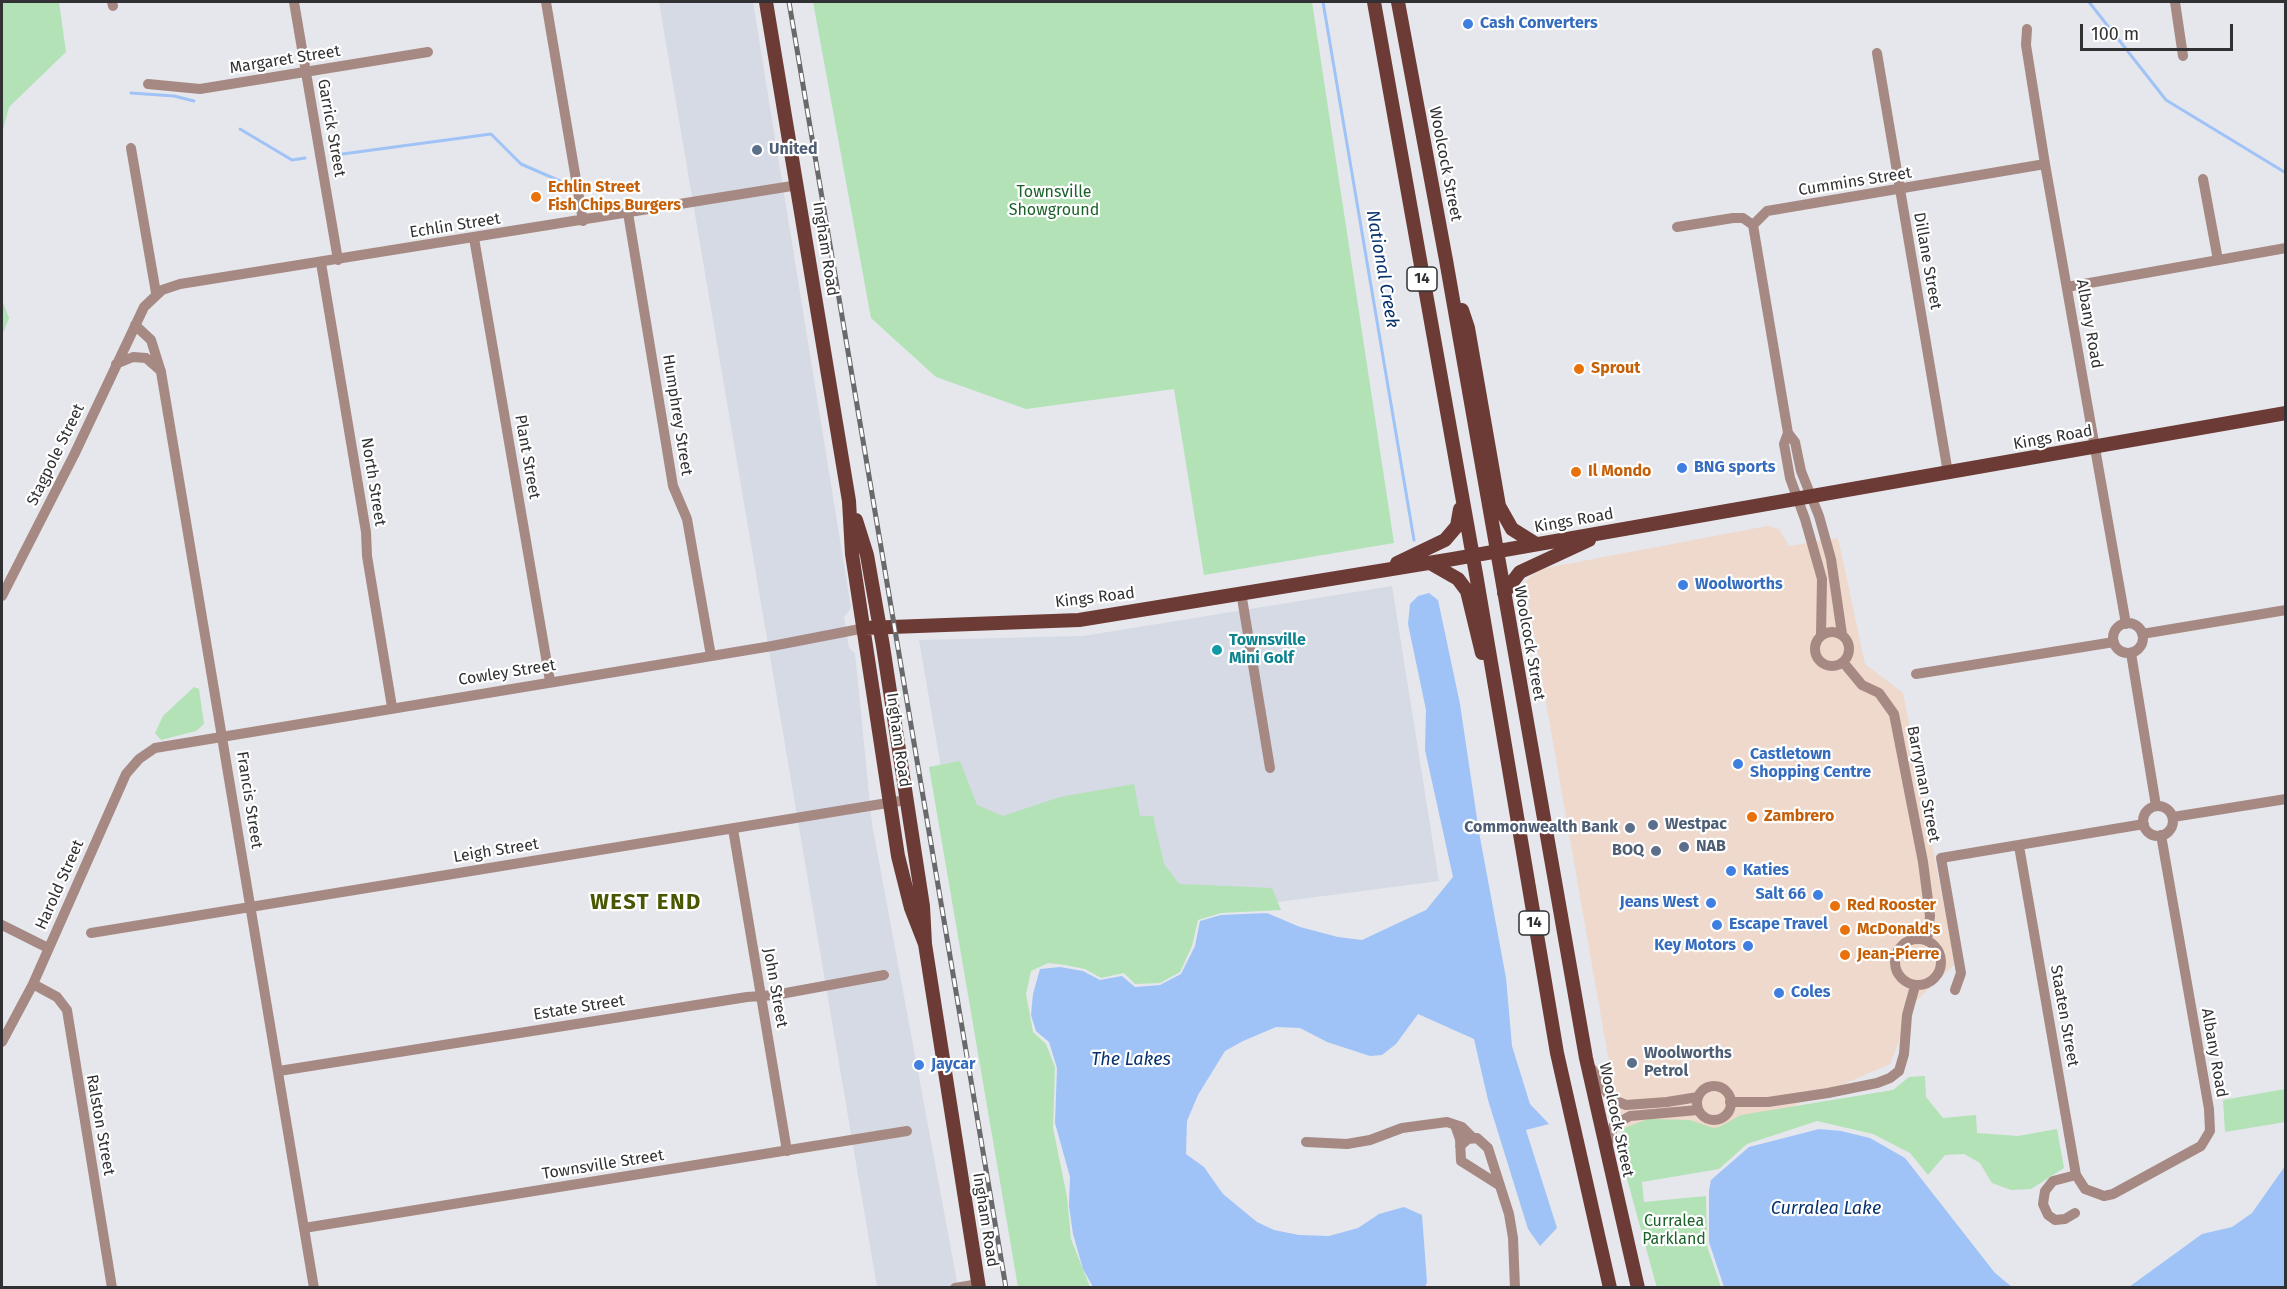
<!DOCTYPE html>
<html>
<head>
<meta charset="utf-8">
<style>
  body { margin:0 }
  #map { position:relative; width:2287px; height:1289px; overflow:hidden; background:#e5e7ec; font-family:"Fira Sans",sans-serif }
  canvas { display:block }
  .frame { position:absolute; inset:0; border:3px solid #313133; pointer-events:none }
  .scale { position:absolute; left:2080px; top:24px; width:153px; height:27px; box-sizing:border-box; border:3px solid #313133; border-top:0; padding-left:8px; font-size:18px; line-height:21px; white-space:nowrap; color:#313133; -webkit-text-stroke:4px #fff; paint-order:stroke }
</style>
</head>
<body>
<div id="map">
<canvas width="2287" height="1289"></canvas>
<div class="frame"></div>
<div class="scale">100 m</div>
</div>
<script>
const ctx = document.querySelector('canvas').getContext('2d');
ctx.lineJoin = 'round';
function fill(path, color) { ctx.fillStyle = color; ctx.fill(path, 'evenodd'); }
const toPath = rows => new Path2D(rows.map(r => 'M' + r).join(''));
function strokePath(path, color, width, dash) { ctx.strokeStyle = color; ctx.lineWidth = width; ctx.lineCap = dash ? 'butt' : 'round'; ctx.setLineDash(dash || []); ctx.stroke(path); }
function drawText(font, color, halo, rows, align = 'center') {
  ctx.font = font + ' "Fira Sans",sans-serif'; ctx.lineWidth = 4.5; ctx.setLineDash([]); ctx.textBaseline = 'middle'; ctx.strokeStyle = halo; ctx.fillStyle = color; for (const [text, x, y, turn = 0] of rows) {
    ctx.save(); ctx.translate(x, y); ctx.rotate((+turn || 0) * Math.PI / 180); ctx.textAlign = isNaN(turn) ? turn : align; if (halo) ctx.strokeText(text, 0, 0); ctx.fillText(text, 0, 0); ctx.restore();
  }
}
fill(toPath([
  [1767,526,1779,529,1789,546,1838,538,1865,664,1903,693,1955,964,1914,1003,1890,1064,1717,1139,1630,1152,1610,1068,1525,582,1536,572,1546,568]
]), '#eed9cc');
fill(toPath([
  [659,2,753,2,851,608,844,617,849,648,855,653,872,824,958,1287,877,1287],
  [1392,586,1439,881,971,942,919,640,1083,636]
]), '#d5dae4');
fill(toPath([
  [2,2,59,2,66,52,9,107,2,134],
  [813,2,1312,2,1394,543,1204,575,1174,389,1026,409,936,377,871,318],
  [2,300,9,318,2,336],
  [194,687,199,689,204,724,196,731,161,740,155,733,163,716],
  [960,761,977,805,1003,816,1060,797,1134,784,1140,816,1153,816,1164,864,1179,884,1272,888,1281,910,1221,913,1198,920,1192,946,1180,972,1160,983,1135,984,1124,973,1101,978,1085,969,1065,965,1048,963,1031,971,1026,994,1033,1032,1046,1044,1055,1067,1053,1128,1067,1197,1071,1239,1090,1287,1018,1287,929,767],
  [1925,1076,1926,1097,1943,1118,1976,1115,1977,1133,2018,1136,2057,1129,2064,1168,2031,1189,2011,1190,1992,1183,1980,1163,1964,1154,1945,1155,1928,1175,1910,1153,1873,1134,1817,1121,1747,1144,1719,1169,1642,1182,1644,1202,1706,1196,1707,1246,1721,1287,1657,1288,1618,1146,1622,1129,1648,1119,1690,1120,1713,1128,1719,1127,1741,1115,1893,1090,1909,1077],
  [2285,1089,2285,1122,2225,1132,2223,1100]
]), '#b2e2b6');
fill(toPath([
  [1429,593,1438,600,1460,704,1479,832,1506,978,1512,1046,1530,1104,1549,1124,1526,1130,1557,1228,1540,1246,1528,1229,1488,1100,1474,1039,1418,1014,1396,1044,1382,1055,1370,1056,1327,1042,1300,1028,1276,1027,1243,1041,1225,1051,1198,1095,1187,1121,1186,1154,1204,1167,1223,1194,1257,1222,1274,1230,1299,1235,1329,1236,1358,1228,1379,1214,1404,1207,1422,1215,1427,1282,1425,1287,1093,1287,1083,1269,1073,1234,1069,1206,1070,1177,1055,1123,1057,1068,1049,1042,1036,1031,1031,1015,1033,994,1040,969,1060,967,1083,971,1100,980,1122,976,1135,987,1160,985,1181,974,1195,946,1200,921,1221,915,1267,913,1300,927,1338,937,1362,940,1426,910,1453,877,1425,750,1426,710,1408,624,1410,604,1418,596],
  [1819,1129,1841,1131,1870,1138,1905,1158,1995,1273,2012,1287,1724,1287,1709,1242,1709,1191,1711,1180,1749,1147],
  [2285,1166,2285,1287,2129,1287,2202,1234,2232,1227,2252,1213]
]), '#a0c3f7');
strokePath(toPath([
  [1323,2,1414,540],
  [2089,2,2166,100,2286,173],
  [131,93,174,96,194,101],
  [240,129,292,160,305,158],
  [335,155,491,134,521,164,560,181]
]), '#a0c3f7', 3);
strokePath(toPath([
  [112,2,113,6],
  [294,2,338,260],
  [546,2,583,221],
  [2175,2,2183,56],
  [2027,29,2026,45,2045,164,2126,624],
  [1877,53,1948,473],
  [148,84,200,89,428,52],
  [131,148,156,293],
  [2203,179,2218,260],
  [628,213,673,486,687,519,711,656],
  [1753,225,1788,433,1784,444,1790,478,1805,519,1822,579,1821,635],
  [1753,225,1767,211,2045,164],
  [1677,227,1733,218,1743,218,1753,225],
  [474,238,550,681],
  [321,263,366,532,367,556,392,707],
  [2067,287,2286,248],
  [135,325,151,340,161,372,314,1288],
  [116,364,133,357,146,358,161,371],
  [1788,433,1795,442,1801,471,1819,516,1831,559,1842,634],
  [1241,592,1270,768],
  [2,596,74,455,144,307,162,290,180,284,798,185],
  '2113 638a15 15 0 1 1 30 0a15 15 0 1 1-30 0Z',
  '1815 649a17 17 0 1 1 34 0a17 17 0 1 1-34 0Z',
  [2142,634,2286,610],
  [2131,653,2156,806],
  [1843,662,1862,685,1879,693,1894,714,1923,862,1930,916,1927,941],
  [1916,674,2114,642],
  '2143 821a15 15 0 1 1 30 0a15 15 0 1 1-30 0Z',
  [2173,817,2286,799],
  [733,829,787,1151],
  [2019,846,2076,1175,2085,1189,2104,1196,2113,1194,2201,1146,2210,1131,2209,1109,2161,835],
  [2,925,48,948],
  [91,933,906,800],
  '1895 962a23 23 0 1 1 46 0a23 23 0 1 1-46 0Z',
  [33,984,57,997,67,1010,112,1288],
  [1955,990,1961,973,1941,858,2144,824],
  [2,1042,33,984,126,774,139,759,155,748,772,646,865,628],
  [1592,1069,1611,1099,1626,1105,1667,1102,1698,1097],
  [279,1071,747,997,775,995,884,975],
  '1697 1103a17 17 0 1 1 34 0a17 17 0 1 1-34 0Z',
  [1730,1102,1768,1102,1828,1093,1877,1083,1890,1078,1899,1071,1904,1054,1907,1015,1915,986],
  [1455,1125,1460,1139,1461,1161,1499,1185],
  [1306,1142,1347,1144,1370,1140,1402,1128,1447,1122,1462,1127,1473,1138],
  [1460,1146,1468,1139,1477,1138,1488,1148,1509,1214,1513,1238,1515,1288],
  [1606,1148,1614,1125,1630,1116,1698,1110],
  [2075,1213,2065,1219,2055,1220,2048,1215,2043,1204,2045,1191,2053,1181,2076,1175],
  [304,1228,907,1131],
  [955,1288,979,1284]
]), '#a78984', 10);
strokePath(toPath([
  [766,2,849,501,852,554,898,856,911,908,925,944],
  [1374,2,1476,574,1557,1053,1610,1288],
  [1398,2,1446,260,1586,1058,1638,1288],
  [1462,310,1468,328,1499,506,1512,529,1536,544],
  [856,520,867,555,883,646,923,906,925,944,979,1288],
  [1397,563,1445,540,1457,526,1460,509],
  [1430,563,1458,579,1467,591,1482,653],
  [1504,593,1520,572,1589,540],
  [865,628,1079,620,1453,559,2286,413]
]), '#6d3b35', 14);
const rail = toPath([
  [789,2,1006,1288]
]);
strokePath(rail, '#69696c', 5);
strokePath(rail, '#fff', 3, [9]);
for (const [x, y, r, color] of [
  [1468,24,6,"#3f7fe0"],
  [757,150,6,"#5c6f8a"],
  [536,197,6,"#e8710a"],
  [1579,369,6,"#e8710a"],
  [1682,468,6,"#3f7fe0"],
  [1576,472,6,"#e8710a"],
  [1683,585,6,"#3f7fe0"],
  [1217,650,6,"#0f9aa8"],
  [1738,764,6,"#3f7fe0"],
  [1752,817,6,"#e8710a"],
  [1653,825,6,"#5c6f8a"],
  [1630,828,6,"#5c6f8a"],
  [1684,847,6,"#5c6f8a"],
  [1656,851,6,"#5c6f8a"],
  [1731,871,6,"#3f7fe0"],
  [1818,895,6,"#3f7fe0"],
  [1711,903,6,"#3f7fe0"],
  [1835,906,6,"#e8710a"],
  [1717,925,6,"#3f7fe0"],
  [1845,930,6,"#e8710a"],
  [1748,946,6,"#3f7fe0"],
  [1845,955,6,"#e8710a"],
  [1779,993,6,"#3f7fe0"],
  [1632,1063,6,"#5c6f8a"],
  [919,1065,6,"#3f7fe0"]
]) { const dot = new Path2D(); dot.arc(x, y, r, 0, 2 * Math.PI); ctx.fillStyle = color; ctx.fill(dot); strokePath(dot, '#fff', 2); }
for (const [x, y, w] of [
  [1422,279,30],
  [1534,923,30]
]) { const box = new Path2D(); box.roundRect(x - w / 2, y - 12, w, 24, 4.5); ctx.fillStyle = '#fff'; ctx.fill(box); strokePath(box, '#313133', 1.5); }
drawText('bold 15px', '#313133', null, [
  ["14",1422,279],
  ["14",1534,923]
]);
drawText('bold 16px', '#366cbe', '#fff', [
  ["Cash Converters",1480,24],
  ["BNG sports",1694,468],
  ["Woolworths",1695,585],
  ["Castletown",1750,755],
  ["Shopping Centre",1750,773],
  ["Katies",1743,871],
  ["Salt 66",1806,895,"right"],
  ["Jeans West",1699,903,"right"],
  ["Escape Travel",1729,925],
  ["Key Motors",1736,946,"right"],
  ["Coles",1791,993],
  ["Jaycar",931,1065]
], 'left');
drawText('16px', '#313133', '#fff', [
  ["Margaret Street",285,60,-9],
  ["Garrick Street",331,128,80],
  ["Woolcock Street",1445,164,79],
  ["Cummins Street",1855,182,-9],
  ["Echlin Street",455,226,-9],
  ["Ingham Road",825,249,81],
  ["Dillane Street",1927,261,80],
  ["Albany Road",2089,324,80],
  ["Humphrey Street",677,415,81],
  ["Kings Road",2053,438,-10],
  ["Stagpole Street",56,455,-64],
  ["Plant Street",527,457,80],
  ["North Street",373,482,81],
  ["Kings Road",1574,521,-10],
  ["Kings Road",1095,598,-7],
  ["Woolcock Street",1529,643,80],
  ["Cowley Street",507,673,-9],
  ["Ingham Road",898,740,82],
  ["Barryman Street",1923,784,79],
  ["Francis Street",249,800,81],
  ["Leigh Street",496,851,-9],
  ["Harold Street",60,885,-66],
  ["John Street",775,988,80],
  ["Estate Street",579,1008,-9],
  ["Staaten Street",2064,1016,80],
  ["Albany Road",2214,1053,80],
  ["Woolcock Street",1616,1120,78],
  ["Ralston Street",100,1125,80],
  ["Townsville Street",603,1165,-9],
  ["Ingham Road",985,1220,81]
]);
drawText('bold 16px', '#4e5e75', '#fff', [
  ["United",769,150],
  ["Westpac",1665,825],
  ["Commonwealth Bank",1618,828,"right"],
  ["NAB",1696,847],
  ["BOQ",1644,851,"right"],
  ["Woolworths",1644,1054],
  ["Petrol",1644,1072]
], 'left');
drawText('bold 16px', '#c56008', '#fff', [
  ["Echlin Street",548,188],
  ["Fish Chips Burgers",548,206],
  ["Sprout",1591,369],
  ["Il Mondo",1588,472],
  ["Zambrero",1764,817],
  ["Red Rooster",1847,906],
  ["McDonald's",1857,930],
  ["Jean-Píerre",1857,955]
], 'left');
drawText('16px', '#1a6229', '#fff', [
  ["Townsville",1054,193],
  ["Showground",1054,211],
  ["Curralea",1674,1222],
  ["Parkland",1674,1240]
]);
drawText('bold 16px', '#0d838f', '#fff', [
  ["Townsville",1229,641],
  ["Mini Golf",1229,659]
], 'left');
drawText('italic 18px', '#07326e', '#fff', [
  ["National Creek",1382,269,80],
  ["The Lakes",1131,1060],
  ["Curralea Lake",1826,1209]
]);
ctx.letterSpacing = '1.5px';
drawText('bold 22px', '#495602', '#fff', [
  ["WEST END",646,903]
]);
ctx.letterSpacing = '0px';
</script>
</body>
</html>
